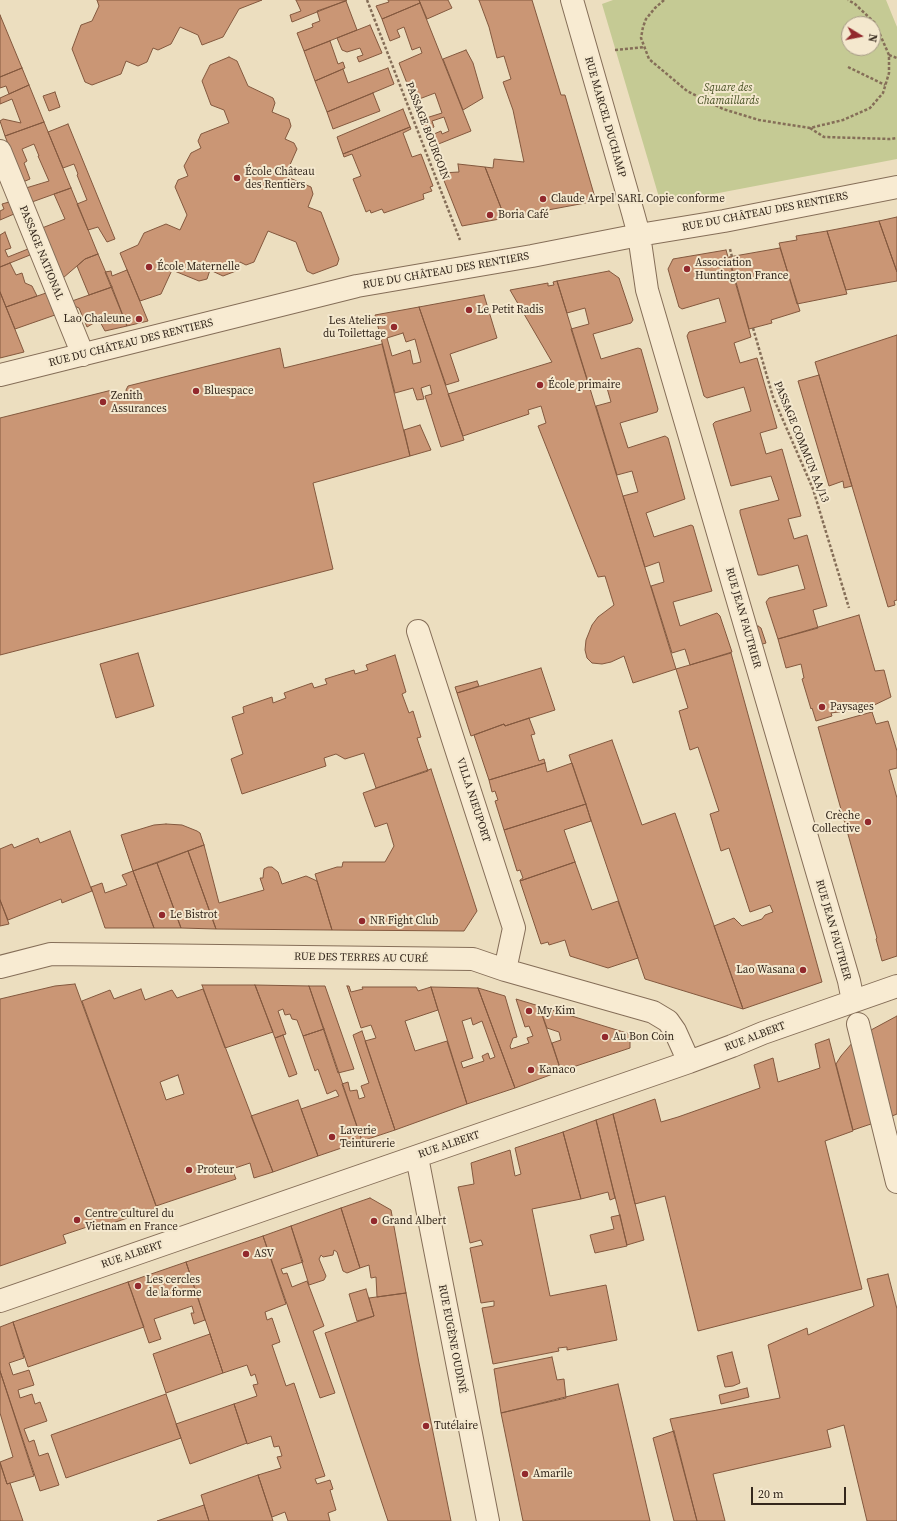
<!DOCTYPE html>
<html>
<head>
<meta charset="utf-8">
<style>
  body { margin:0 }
  #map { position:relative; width:897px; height:1521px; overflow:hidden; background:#ecdebf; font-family:"Source Serif 4",serif }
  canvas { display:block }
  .north { position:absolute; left:841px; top:16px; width:40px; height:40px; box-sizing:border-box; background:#f4e8ce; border:1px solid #a79b87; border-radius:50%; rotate:100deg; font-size:11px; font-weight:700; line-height:16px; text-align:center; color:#34271c }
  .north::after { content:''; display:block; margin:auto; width:14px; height:18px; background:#92292d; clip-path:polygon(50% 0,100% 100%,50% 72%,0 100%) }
  .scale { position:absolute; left:751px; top:1487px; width:95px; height:18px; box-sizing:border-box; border:2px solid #34271c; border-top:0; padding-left:5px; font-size:12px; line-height:14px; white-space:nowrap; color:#34271c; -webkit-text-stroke:3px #f4e8ce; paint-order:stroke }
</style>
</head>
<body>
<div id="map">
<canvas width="897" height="1521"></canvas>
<div class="north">N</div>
<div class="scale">20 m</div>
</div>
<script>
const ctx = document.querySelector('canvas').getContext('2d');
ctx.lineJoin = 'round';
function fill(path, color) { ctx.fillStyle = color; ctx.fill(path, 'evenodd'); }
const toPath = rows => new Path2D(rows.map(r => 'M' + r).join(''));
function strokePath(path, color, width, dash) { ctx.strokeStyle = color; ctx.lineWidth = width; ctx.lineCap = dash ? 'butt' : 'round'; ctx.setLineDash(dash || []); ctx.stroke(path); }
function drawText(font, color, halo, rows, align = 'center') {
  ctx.font = font + ' "Source Serif 4",serif'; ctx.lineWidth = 4; ctx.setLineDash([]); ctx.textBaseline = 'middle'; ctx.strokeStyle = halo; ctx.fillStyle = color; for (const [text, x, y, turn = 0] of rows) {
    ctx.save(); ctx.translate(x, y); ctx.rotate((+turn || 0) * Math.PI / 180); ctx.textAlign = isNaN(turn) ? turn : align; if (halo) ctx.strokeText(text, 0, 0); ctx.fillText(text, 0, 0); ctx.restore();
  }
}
fill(toPath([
  [613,0,886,0,897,27,897,159,661,204,602,4],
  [849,24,873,24,873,48,849,48]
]), '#c5ca94');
const building = toPath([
  [97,0,262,0,239,9,223,37,202,45,198,35,180,27,171,44,158,50,153,48,147,62,138,66,126,61,121,74,92,85,85,82,72,49,81,25,92,21,99,6,97,0],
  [296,0,347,0,292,22,290,15,301,11,296,0],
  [388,0,419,0,420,3,382,19,376,6,389,2,388,0],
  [419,0,448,0,452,8,427,19,419,0],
  [479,0,532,0,561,95,565,95,596,201,505,218,485,167,493,168,494,159,524,162,513,110,503,82,511,79,504,56,497,58,489,27,479,0],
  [346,1,357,30,304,51,297,33,313,27,312,24,320,21,317,11,346,1],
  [420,3,471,131,431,147,427,137,441,131,442,134,449,131,444,117,432,121,434,127,425,131,419,115,424,113,426,118,442,113,435,93,414,101,399,63,422,53,420,47,412,50,404,27,397,30,400,37,390,41,382,19,420,3],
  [0,15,22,68,0,77,0,15],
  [370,25,382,53,359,62,357,57,363,55,360,48,347,52,342,50,337,38,370,25],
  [330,41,338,64,343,62,345,68,315,81,304,51,330,41],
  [466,50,473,63,483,98,463,110,443,59,466,50],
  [229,57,237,61,248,86,273,98,275,103,272,112,289,119,291,126,285,139,294,143,297,149,285,176,311,187,313,194,308,207,321,212,339,259,337,265,313,274,307,271,296,242,268,231,254,262,246,265,240,262,236,271,223,276,210,270,207,279,199,281,172,270,161,294,140,301,120,253,138,245,144,233,166,224,180,230,187,215,175,187,178,180,188,176,184,166,191,153,201,148,198,141,201,134,229,123,224,110,211,105,202,81,210,65,229,57],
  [22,68,29,85,9,94,6,86,0,88,0,77,22,68],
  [388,68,394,84,327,112,315,81,343,69,348,83,388,68],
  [29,85,44,122,5,136,0,121,3,119,21,123,12,99,0,104,0,98,29,85],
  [55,92,60,107,49,111,43,96,55,92],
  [373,93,380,111,333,129,327,112,373,93],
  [403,109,410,127,343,154,337,137,403,109],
  [44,122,71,188,32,202,26,188,49,181,38,156,39,156,34,144,22,149,27,161,24,163,30,179,23,182,5,136,44,122],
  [68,124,115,239,107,242,98,227,88,230,77,204,87,200,77,175,78,174,74,164,63,168,48,132,68,124],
  [410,127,411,129,403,133,412,157,421,154,433,186,430,187,432,191,423,194,424,199,384,213,382,209,371,213,370,210,366,212,353,179,361,176,352,154,344,157,343,154,410,127],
  [458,164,485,167,505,218,462,226,441,173,459,172,458,164],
  [71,188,98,254,85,259,63,278,42,228,65,219,54,194,71,188],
  [9,202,14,214,0,220,0,211,4,209,2,204,9,202],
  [897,217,897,272,879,221,897,217],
  [879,221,897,272,897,281,846,290,827,231,879,221],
  [827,231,847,294,797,304,779,243,797,240,796,236,827,231],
  [5,232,11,248,5,250,8,257,28,249,30,255,0,267,0,235,5,232],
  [780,248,800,311,771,320,772,323,749,329,729,257,780,248],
  [726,250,751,337,734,343,740,363,757,358,777,428,760,433,766,454,782,449,801,516,788,519,794,539,807,535,827,606,813,610,818,628,778,639,766,602,769,598,805,589,798,565,762,575,758,575,740,513,740,510,779,500,771,476,731,486,713,424,715,422,751,411,744,387,707,398,704,396,687,336,689,332,726,322,719,298,682,309,679,307,668,269,673,259,726,250],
  [98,254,112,287,89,295,77,266,85,259,98,254],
  [10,263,16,275,22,273,25,283,32,286,37,296,6,307,0,292,0,267,10,263],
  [127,270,148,321,127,326,105,272,111,271,112,276,127,270],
  [609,271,619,278,633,320,631,323,593,334,601,359,638,348,641,349,658,409,657,412,620,423,628,448,665,436,668,438,685,499,646,513,654,537,691,525,693,526,711,588,712,591,673,602,680,626,717,613,720,616,732,652,690,665,685,649,672,653,651,586,664,582,659,562,645,567,623,496,638,492,632,471,617,475,596,406,611,402,605,381,589,386,571,329,589,324,585,308,567,313,557,281,609,271],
  [557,281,676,669,633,683,624,656,611,662,602,664,592,663,587,658,585,650,586,640,592,625,598,617,614,605,605,576,598,577,538,426,546,423,541,406,528,410,529,414,463,436,448,394,552,362,510,290,548,283,548,286,554,285,553,282,557,281],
  [112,287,127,326,105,331,99,320,87,327,79,308,74,306,72,301,112,287],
  [0,292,24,352,0,358,0,292],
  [46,293,55,315,15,329,6,307,46,293],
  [484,295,497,338,450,354,459,381,446,385,419,307,484,295],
  [419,307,464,440,441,447,425,396,432,394,430,385,421,388,424,399,417,400,413,388,395,393,375,315,419,307],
  [403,333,406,342,415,339,421,362,413,364,410,350,392,356,387,338,403,333],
  [897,335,897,600,894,601,895,605,888,607,815,362,897,335],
  [382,344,410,456,313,483,333,569,0,655,0,418,112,390,114,397,127,394,126,390,128,386,280,348,284,368,382,344],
  [819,375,852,486,844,488,843,481,829,486,798,381,819,375],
  [420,425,431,450,410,456,404,430,420,425],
  [859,615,875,671,884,670,891,697,868,708,831,713,832,716,816,721,812,708,811,709,802,679,804,678,801,664,786,668,778,639,859,615],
  [758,626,761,628,766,643,742,650,739,631,758,626],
  [138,653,154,706,116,718,100,664,138,653],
  [731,653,822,982,743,1009,714,926,734,918,742,926,762,919,765,915,773,912,770,905,750,912,729,848,721,851,710,814,719,811,698,747,690,750,679,711,688,708,676,669,731,653],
  [395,655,406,692,402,694,409,713,413,711,421,737,417,738,428,771,376,788,364,753,345,759,336,754,324,758,326,766,242,794,231,759,243,754,232,717,244,713,243,707,272,697,273,703,286,698,284,693,312,683,314,688,327,684,325,679,354,670,355,674,368,670,366,665,395,655],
  [541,668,555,710,505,726,504,724,471,736,457,693,541,668],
  [477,681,479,686,457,693,455,687,477,681],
  [872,712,876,724,888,721,897,751,897,768,889,770,897,798,897,956,882,961,876,939,877,938,818,727,872,712],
  [529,718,535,734,531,735,539,761,544,759,545,763,489,780,474,735,504,724,505,726,529,718],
  [612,740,642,825,675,813,743,1009,645,979,569,755,612,740],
  [545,763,547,772,572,763,586,804,504,830,495,801,498,800,495,791,492,792,489,780,545,763],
  [431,769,477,911,464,931,332,930,315,874,337,867,342,867,343,862,385,862,394,846,387,823,375,827,363,793,431,769],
  [586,804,591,821,564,830,575,862,520,881,520,880,523,878,520,870,517,871,504,830,586,804],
  [166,824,182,825,197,831,200,833,204,845,133,871,121,835,154,825,166,824],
  [70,831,92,891,62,903,61,899,8,920,0,900,0,849,12,844,14,848,38,838,40,843,70,831],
  [204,845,219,903,264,890,260,878,263,878,264,869,268,867,272,867,278,872,282,884,306,876,317,881,332,930,216,929,188,851,204,845],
  [188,851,216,929,181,928,157,863,188,851],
  [575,862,592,910,618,901,638,958,608,968,570,956,565,940,549,945,548,942,541,944,520,881,575,862],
  [157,863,181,928,154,928,133,871,157,863],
  [133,871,154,928,105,928,91,887,102,883,105,893,127,885,122,875,133,871],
  [0,900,9,924,0,926,0,900],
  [75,984,157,1208,89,1231,87,1227,63,1235,66,1243,0,1266,0,999,55,986,75,984],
  [202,985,255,985,273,1032,225,1048,202,985],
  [255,985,309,986,324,1029,303,1036,297,1020,292,1019,290,1014,285,1015,283,1009,278,1011,286,1034,275,1038,255,985],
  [309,986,325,986,354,1069,338,1073,309,986],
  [347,986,349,986,351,992,363,989,362,987,416,987,418,991,431,987,438,1010,405,1021,415,1051,447,1041,467,1104,395,1130,365,1041,376,1038,371,1025,361,1028,347,986],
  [431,987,478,988,515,1088,467,1104,431,987],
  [471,1018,473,1025,482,1021,495,1057,490,1059,488,1053,482,1056,484,1061,463,1068,461,1062,473,1058,462,1021,471,1018],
  [478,988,505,996,517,1037,513,1038,510,1046,511,1049,529,1043,527,1038,533,1036,529,1026,525,1027,516,999,539,1006,561,1071,515,1088,478,988],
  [141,989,145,1000,172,990,177,998,203,989,273,1172,254,1178,250,1163,232,1169,236,1179,156,1206,82,1001,110,990,114,999,141,989],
  [178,1075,184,1094,166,1100,160,1082,178,1075],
  [539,1006,630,1034,630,1048,561,1071,552,1043,561,1040,559,1032,547,1028,539,1006],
  [897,1016,897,1114,892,1116,871,1030,897,1016],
  [324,1029,362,1141,318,1156,301,1109,339,1096,336,1090,327,1094,318,1069,315,1071,303,1036,324,1029],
  [362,1031,395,1130,362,1141,342,1084,348,1082,350,1091,357,1090,359,1099,365,1097,361,1086,369,1083,353,1035,362,1031],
  [283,1035,297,1074,289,1077,275,1038,283,1035],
  [829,1039,853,1131,825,1141,862,1289,698,1331,665,1196,635,1204,613,1114,655,1099,661,1122,678,1117,760,1088,754,1065,773,1058,778,1082,820,1068,815,1044,829,1039],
  [853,1042,874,1123,853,1130,836,1064,841,1056,853,1042],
  [298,1100,318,1156,273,1172,251,1116,298,1100],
  [613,1114,644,1240,627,1245,596,1120,613,1114],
  [596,1120,615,1198,610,1200,608,1192,581,1199,563,1132,596,1120],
  [563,1132,581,1199,532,1209,550,1296,606,1285,617,1340,567,1350,567,1347,558,1348,559,1351,493,1364,482,1308,494,1306,494,1301,481,1303,470,1248,483,1245,481,1240,470,1243,458,1187,474,1184,471,1163,510,1150,515,1176,521,1174,515,1148,563,1132],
  [370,1198,391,1210,406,1293,377,1297,376,1277,371,1278,369,1265,360,1268,341,1208,370,1198],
  [341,1208,360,1268,347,1273,343,1271,337,1252,334,1250,333,1255,323,1257,321,1255,319,1259,326,1276,324,1280,309,1285,291,1226,341,1208],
  [620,1215,627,1246,595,1253,590,1235,614,1229,611,1217,620,1215],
  [291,1226,303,1262,281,1269,283,1274,287,1273,292,1287,307,1281,324,1326,313,1331,335,1393,320,1398,263,1236,291,1226],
  [263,1236,286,1304,265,1312,267,1320,272,1318,280,1342,272,1345,286,1386,294,1383,325,1476,315,1479,317,1484,330,1480,333,1489,330,1490,336,1510,328,1513,330,1521,288,1521,285,1512,272,1517,258,1475,281,1468,277,1457,282,1456,279,1446,274,1447,271,1436,247,1444,234,1404,257,1396,253,1385,258,1384,255,1374,251,1376,247,1365,223,1373,186,1262,263,1236],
  [186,1262,205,1320,194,1324,191,1313,194,1313,192,1306,154,1319,161,1339,149,1343,128,1282,186,1262],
  [888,1274,897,1309,897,1521,867,1521,844,1425,827,1430,831,1447,713,1474,725,1521,697,1521,670,1419,780,1398,768,1345,807,1328,808,1335,874,1306,867,1279,888,1274],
  [128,1282,144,1327,28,1367,13,1322,128,1282],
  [366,1289,374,1316,357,1321,349,1294,366,1289],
  [406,1293,419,1363,451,1521,388,1521,325,1333,374,1316,369,1298,406,1293],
  [13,1322,24,1358,9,1363,13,1375,29,1370,34,1385,18,1390,20,1398,32,1394,35,1404,40,1402,47,1421,24,1429,29,1442,34,1440,39,1456,48,1453,59,1485,40,1491,0,1371,0,1327,13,1322],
  [210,1334,223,1373,166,1393,153,1354,210,1334],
  [732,1352,740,1383,733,1386,725,1387,717,1356,732,1352],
  [552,1357,557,1380,564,1379,566,1398,501,1413,494,1369,552,1357],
  [0,1371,34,1476,7,1484,0,1462,13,1457,0,1413,0,1371],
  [618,1384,650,1521,523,1521,501,1413,618,1384],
  [747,1388,749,1397,721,1404,719,1395,747,1388],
  [166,1394,181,1438,66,1478,51,1435,166,1394],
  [234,1404,247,1443,190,1464,176,1424,234,1404],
  [674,1431,697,1521,674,1521,653,1438,674,1431],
  [0,1463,7,1484,10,1483,23,1521,0,1521,0,1463],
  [258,1475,273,1521,209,1521,201,1495,258,1475],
  [204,1505,209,1521,157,1521,204,1505]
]);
fill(building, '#ca9675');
strokePath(building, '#83583e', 1);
const street = toPath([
  [572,0,633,213,639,235,647,290,849,981,853,1001],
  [0,151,83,355],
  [0,375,357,286,532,256,639,235,724,221,897,187],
  [418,631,514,928,505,970],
  [0,967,51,954,473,959,505,970,653,1012,668,1021,675,1031,689,1062],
  [858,1024,897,1182],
  [417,1157,488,1521],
  [0,1301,689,1062,732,1046,763,1033,897,986]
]);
strokePath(street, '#856e58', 24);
strokePath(toPath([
  [367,0,460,240],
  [664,0,655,8,646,19,643,27,641,38,649,59,687,91,723,109,759,120,810,128,843,120,870,108,883,93,889,73,889,55,875,23,855,4,848,0],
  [615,50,645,47],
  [889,55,897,58],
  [848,67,885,85],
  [810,128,824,137,890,139,897,138],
  [730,249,732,257],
  [753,328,773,397,813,489,849,608]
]), '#856e58', 2.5, [3, 2]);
strokePath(street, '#f8ebd2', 22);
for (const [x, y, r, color] of [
  [237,178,4,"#92292d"],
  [543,199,4,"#92292d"],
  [490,215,4,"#92292d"],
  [149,267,4,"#92292d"],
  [687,269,4,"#92292d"],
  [469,310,4,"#92292d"],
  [139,319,4,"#92292d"],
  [394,327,4,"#92292d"],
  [540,385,4,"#92292d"],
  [196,391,4,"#92292d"],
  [103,402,4,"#92292d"],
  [822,707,4,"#92292d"],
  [868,822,4,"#92292d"],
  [162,915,4,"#92292d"],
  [362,921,4,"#92292d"],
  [803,970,4,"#92292d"],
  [529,1011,4,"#92292d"],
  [605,1037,4,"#92292d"],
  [531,1070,4,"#92292d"],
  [332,1137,4,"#92292d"],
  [189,1170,4,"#92292d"],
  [77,1220,4,"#92292d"],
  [374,1221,4,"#92292d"],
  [246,1254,4,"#92292d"],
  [138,1286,4,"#92292d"],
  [426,1426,4,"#92292d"],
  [525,1474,4,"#92292d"]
]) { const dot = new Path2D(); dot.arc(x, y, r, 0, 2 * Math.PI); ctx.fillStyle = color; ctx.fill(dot); strokePath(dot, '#f4e8ce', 1.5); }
drawText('italic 11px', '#465023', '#f4e8ce', [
  ["Square des",728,88],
  ["Chamaillards",728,101]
]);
drawText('11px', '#34271c', '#f4e8ce', [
  ["RUE MARCEL DUCHAMP",605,117,74],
  ["PASSAGE BOURGOIN",427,131,69],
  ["RUE DU CHÂTEAU DES RENTIERS",765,212,-11],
  ["PASSAGE NATIONAL",41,253,68],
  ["RUE DU CHÂTEAU DES RENTIERS",446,271,-10],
  ["RUE DU CHÂTEAU DES RENTIERS",131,343,-14],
  ["PASSAGE COMMUN AA/13",801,442,68],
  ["RUE JEAN FAUTRIER",743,618,74],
  ["VILLA NIEUPORT",473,800,72],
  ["RUE JEAN FAUTRIER",833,930,74],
  ["RUE DES TERRES AU CURÉ",361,958,1],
  ["RUE ALBERT",755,1037,-21],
  ["RUE ALBERT",449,1145,-19],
  ["RUE ALBERT",132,1255,-19],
  ["RUE EUGÈNE OUDINÉ",452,1339,79]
]);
drawText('11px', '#34271c', '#f4e8ce', [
  ["École Château",245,172],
  ["des Rentiers",245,185],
  ["Claude Arpel SARL Copie conforme",551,199],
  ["Boria Café",498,215],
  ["Association",695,263],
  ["Huntington France",695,276],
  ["École Maternelle",157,267],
  ["Le Petit Radis",477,310],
  ["Lao Chaleune",131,319,"right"],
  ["Les Ateliers",386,321,"right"],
  ["du Toilettage",386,334,"right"],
  ["École primaire",548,385],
  ["Bluespace",204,391],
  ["Zenith",111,396],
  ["Assurances",111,409],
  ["Paysages",830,707],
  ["Crèche",860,816,"right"],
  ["Collective",860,829,"right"],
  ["Le Bistrot",170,915],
  ["NR Fight Club",370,921],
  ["Lao Wasana",795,970,"right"],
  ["My Kim",537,1011],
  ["Au Bon Coin",613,1037],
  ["Kanaco",539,1070],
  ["Laverie",340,1131],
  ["Teinturerie",340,1144],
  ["Proteur",197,1170],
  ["Centre culturel du",85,1214],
  ["Vietnam en France",85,1227],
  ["Grand Albert",382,1221],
  ["ASV",254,1254],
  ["Les cercles",146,1280],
  ["de la forme",146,1293],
  ["Tutélaire",434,1426],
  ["Amarile",533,1474]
], 'left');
</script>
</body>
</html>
